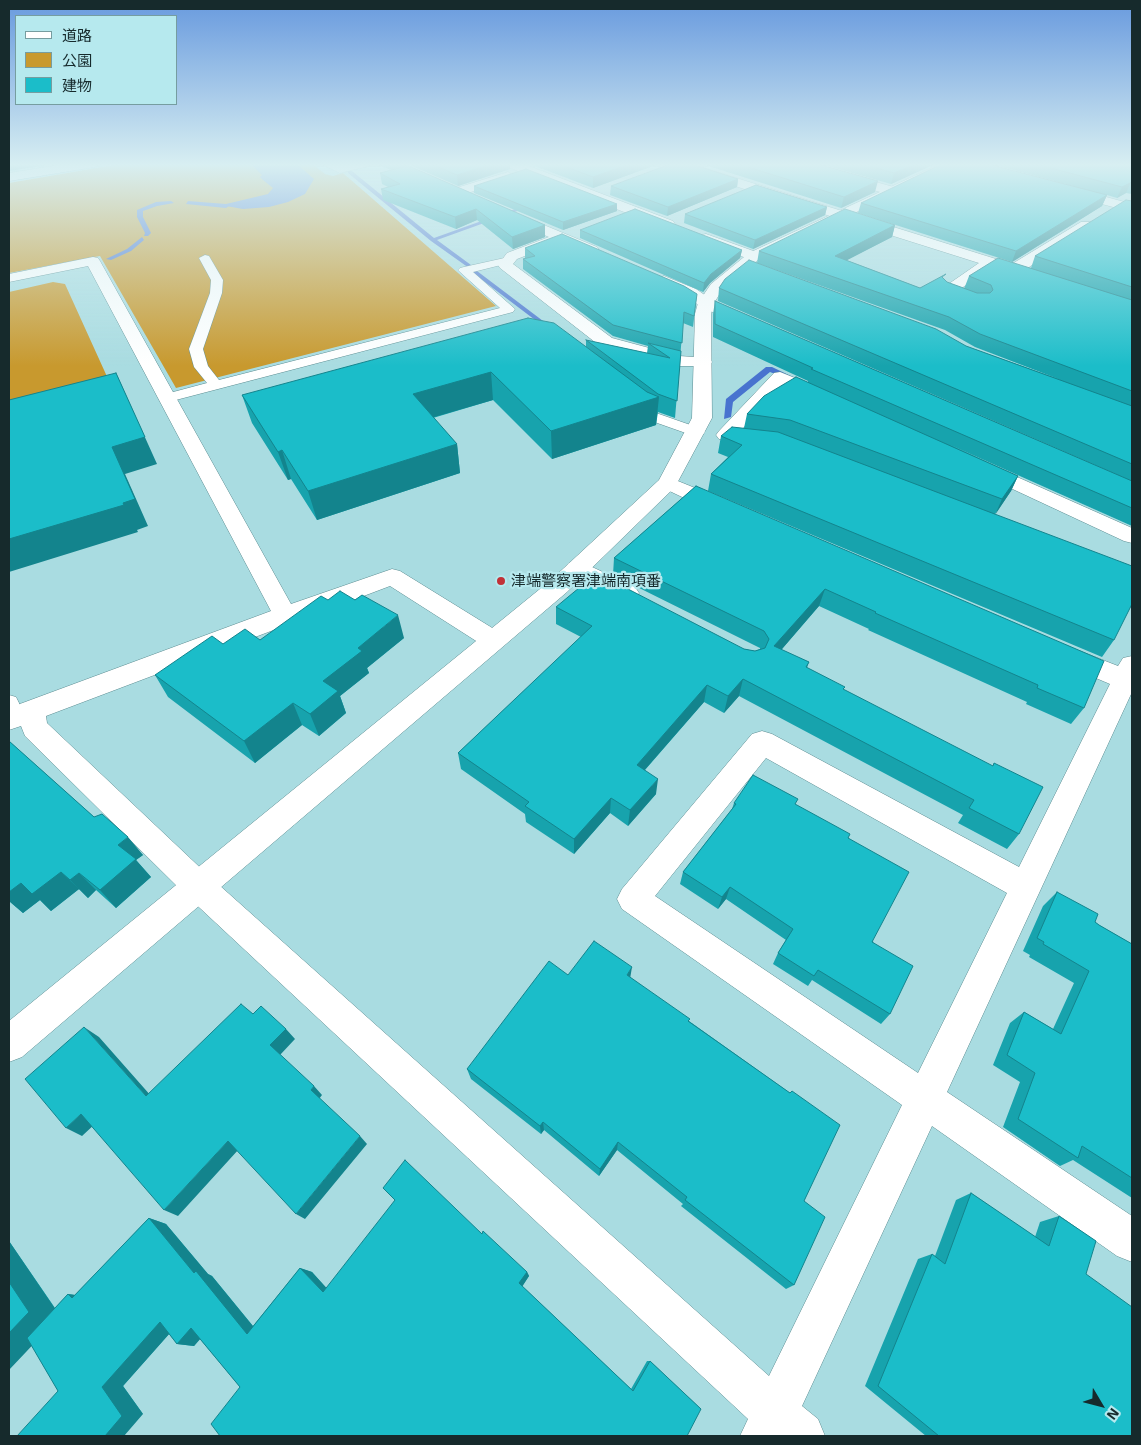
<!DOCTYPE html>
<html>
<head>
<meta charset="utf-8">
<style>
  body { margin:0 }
  #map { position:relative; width:1141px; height:1445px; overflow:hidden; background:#a9dce1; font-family:"Exo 2","Noto Sans JP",sans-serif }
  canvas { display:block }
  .frame { position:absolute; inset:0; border:10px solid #162a2c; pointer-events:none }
  .legend { position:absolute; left:15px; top:15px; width:162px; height:90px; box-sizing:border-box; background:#b6e9ee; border:1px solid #769da0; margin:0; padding:6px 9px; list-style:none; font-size:15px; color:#162a2c }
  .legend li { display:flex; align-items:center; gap:10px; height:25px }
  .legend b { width:25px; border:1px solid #769da0 }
  .north { position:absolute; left:1076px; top:1380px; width:50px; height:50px; -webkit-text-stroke:4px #b6e9ee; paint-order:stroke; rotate:127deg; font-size:14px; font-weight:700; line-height:20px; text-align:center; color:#162a2c }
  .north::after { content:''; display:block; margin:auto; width:18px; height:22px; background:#162a2c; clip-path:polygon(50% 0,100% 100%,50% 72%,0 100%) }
</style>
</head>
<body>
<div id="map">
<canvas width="1141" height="1445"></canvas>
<div class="frame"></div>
<ul class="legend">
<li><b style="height:6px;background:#fff"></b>道路</li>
<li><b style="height:14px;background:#c8992e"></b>公園</li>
<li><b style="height:14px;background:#1bbdc9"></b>建物</li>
</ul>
<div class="north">N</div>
</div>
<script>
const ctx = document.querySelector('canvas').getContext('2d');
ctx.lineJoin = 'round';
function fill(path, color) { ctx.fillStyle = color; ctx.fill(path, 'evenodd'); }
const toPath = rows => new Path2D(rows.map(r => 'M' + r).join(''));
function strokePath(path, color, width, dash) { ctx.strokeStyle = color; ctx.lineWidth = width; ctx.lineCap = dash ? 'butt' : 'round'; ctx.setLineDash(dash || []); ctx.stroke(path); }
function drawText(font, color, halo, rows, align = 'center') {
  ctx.font = font + ' "Exo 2","Noto Sans JP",sans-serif'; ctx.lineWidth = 4.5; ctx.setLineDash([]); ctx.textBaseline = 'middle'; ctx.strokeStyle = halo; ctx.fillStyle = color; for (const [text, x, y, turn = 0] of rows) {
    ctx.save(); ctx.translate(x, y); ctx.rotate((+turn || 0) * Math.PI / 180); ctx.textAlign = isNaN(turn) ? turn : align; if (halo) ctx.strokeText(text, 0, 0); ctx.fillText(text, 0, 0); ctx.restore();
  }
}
fill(toPath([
  [125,163,311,163,325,174,333,176,343,173,496,306,176,388,100,256,9,273,9,183],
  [53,282,65,284,109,381,9,407,9,292]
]), '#c8992e');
fill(toPath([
  [250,163,296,163,314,179,305,194,288,202,269,207,243,209,226,206,226,204,268,194,273,188,263,180,260,177,262,175]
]), '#4873cf');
fill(toPath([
  [348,171,352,171,434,238,529,204,534,205,437,240,471,265,471,267,469,268,431,241,348,173,348,171],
  [188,201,226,204,229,206,226,208,186,204,188,201],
  [156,202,171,201,174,203,157,206,143,211,143,217,151,233,148,236,144,236,145,233,137,217,137,210,156,202],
  [142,237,144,240,131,251,111,260,106,259,127,249,142,237],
  [473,271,477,271,551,327,551,329,547,329,473,273,473,271],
  [766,367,772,367,795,378,791,380,770,372,733,402,731,417,724,419,726,399,766,367]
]), '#4873cf');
const lane = toPath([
  [205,255,209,256,223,280,222,293,203,349,208,366,219,380,500,308,460,272,458,270,460,268,464,267,509,257,513,258,515,260,513,262,473,272,515,309,513,312,172,401,162,401,160,398,162,395,207,383,194,367,189,349,210,293,211,280,199,258,205,255],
  [634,399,639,400,656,413,702,429,705,432,702,435,697,437,646,419,627,403,629,400,634,399],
  [9,695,16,697,19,703,22,718,18,724,11,726,9,725,9,695]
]);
const street = toPath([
  [71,163,101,163,95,167,9,181,9,173,71,163],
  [319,163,341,165,371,163,369,166,340,173,319,163],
  [503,163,521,163,673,221,675,224,673,227,663,227,505,166,503,163],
  [789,163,809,163,897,188,898,191,892,195,887,194,791,166,789,163],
  [701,167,1012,264,1081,222,1091,222,1093,225,1026,269,1032,271,1035,274,1032,277,1027,279,992,268,960,289,982,297,984,300,982,303,976,305,943,293,940,290,979,263,697,174,695,171,701,167],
  [508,172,514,176,512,179,458,196,452,192,453,189,508,172],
  [1069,187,1132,204,1132,212,1064,194,1063,191,1069,187],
  [510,211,597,247,599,250,597,253,592,254,561,242,517,259,513,264,612,338,679,356,709,358,712,362,709,366,679,366,600,346,500,268,498,265,507,253,549,237,505,218,503,215,505,212,510,211],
  [706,234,759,253,761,256,759,259,754,260,749,259,701,241,699,238,701,235,706,234],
  [93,257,98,258,100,261,291,604,392,569,400,571,502,634,506,640,502,646,493,649,484,646,390,586,46,716,47,723,209,876,769,1376,902,1105,622,909,617,899,622,889,752,734,762,731,772,734,1019,867,1110,684,1058,662,1054,655,1058,648,1067,646,1118,666,1123,658,1132,656,1132,692,947,1092,1132,1216,1132,1262,1117,1256,932,1126,802,1406,818,1419,825,1436,740,1436,748,1419,187,896,25,736,21,726,9,730,9,708,271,611,88,266,9,282,9,274,93,257],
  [766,758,1007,893,918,1073,655,896,766,758],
  [664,276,696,289,712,300,754,320,756,323,754,326,748,328,742,326,700,306,684,295,659,284,656,281,659,278,664,276],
  [780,372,830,392,832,396,830,400,823,402,783,385,733,439,726,441,719,439,716,435,719,431,774,373,780,372],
  [981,461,1132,528,1132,543,1124,541,974,471,971,467,974,463,981,461],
  [668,477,732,503,735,508,732,513,724,515,716,513,661,487,658,483,661,479,668,477],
  [577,560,635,587,639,593,635,599,627,601,569,573,565,568,569,563,577,560]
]);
const secondary = toPath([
  [942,163,958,163,759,259,722,290,714,303,711,314,712,418,675,487,567,592,22,1057,9,1062,9,1021,551,580,659,480,692,418,695,314,698,303,711,284,749,253,942,163]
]);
strokePath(lane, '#5c8c91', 1);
strokePath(street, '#5c8c91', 1);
strokePath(secondary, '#5c8c91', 1);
fill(lane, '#fff');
fill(street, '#fff');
fill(secondary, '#fff');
fill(toPath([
  [373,163,402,163,545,225,545,237,513,249,477,220,456,229,383,200,381,189,388,187,382,184,380,173,391,170],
  [405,163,510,163,510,169,458,186],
  [527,163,661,163,593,188],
  [699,163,814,163,875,192,841,208],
  [817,163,937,163,891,184],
  [987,163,1132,163,1132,194,1126,193,1117,198,1107,195,1102,206,1012,262,858,213,861,203,1073,186],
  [738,179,737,187,667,216,610,195,611,186],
  [474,186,617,204,617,211,563,230,474,193],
  [1132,201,1132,481,718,301,719,288,966,346,1061,380,975,347,945,330,757,263,759,251,895,225,892,237,846,260,920,288,944,280,947,282,964,289,969,276,1031,268,1035,256],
  [827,207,825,215,753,249,684,223,685,214],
  [580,230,742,250,740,258,710,283,703,292,580,238],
  [525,248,697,294,693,327,683,323,675,418,658,412,656,425,552,459,493,400,433,418,457,444,460,473,317,520,291,479,288,480,252,423,242,395,586,347,586,340,647,353,648,346,613,336,523,269,523,259,525,258],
  [715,301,1132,481,1132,526,948,444,1018,476,1011,491,995,514,1114,640,1102,657,708,491,711,474,728,457,718,453,721,436,744,428,747,414,808,382,808,381,713,337,713,314],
  [696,486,1084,708,1071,724,1026,704,1027,702,868,630,869,629,819,606,781,650,809,662,807,668,844,690,1019,834,1007,849,958,823,963,815,739,696,724,713,704,702,645,770,656,794,628,826,610,813,574,854,526,822,525,814,461,769,458,753,581,637,556,624,556,607,744,649,755,651,760,649,760,648,613,575,614,558],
  [328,600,404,638,367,668,369,673,340,696,346,713,319,736,302,725,255,763,168,697,155,675,223,644,260,640],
  [9,741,94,817,143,855,136,860,151,877,116,908,96,890,88,898,79,889,51,911,40,900,23,913,9,901],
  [734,803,796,805,849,838,890,1014,881,1024,812,980,808,986,773,964,778,953,786,940,726,899,718,909,680,884,683,872,732,809],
  [1057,892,1099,925,1132,944,1132,1198,1073,1160,1060,1166,1003,1127,1020,1082,993,1065,1010,1023,1024,1012,1053,1029,1074,983,1029,957,1030,955,1023,951,1043,906],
  [568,975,631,978,689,1021,790,1093,792,1091,804,1201,794,1285,786,1289,681,1206,683,1204,617,1150,599,1176,544,1130,541,1134,471,1079,467,1069],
  [971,1193,1035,1237,1040,1222,1059,1216,1086,1274,1132,1436,926,1436,865,1386,918,1259,932,1254,935,1256,956,1200],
  [149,1218,166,1224,208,1274,212,1276,253,1326,300,1268,312,1272,326,1288,482,1234,527,1272,529,1276,522,1286,631,1389,647,1361,650,1361,701,1409,240,1387,200,1339,194,1346,177,1344,169,1334,123,1386,143,1414,58,1391,32,1346,9,1241,55,1308,68,1294,75,1295]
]), '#17a3ad');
fill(toPath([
  [9,163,60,163,9,171],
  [495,163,510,163,510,169,458,186,457,175],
  [632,163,661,163,593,188,593,177],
  [917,163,937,163,891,184,894,173],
  [738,179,737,187,667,216,668,207],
  [878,181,875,192,841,208,844,197],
  [1131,182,1126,193,1117,198,1122,187],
  [1107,195,1102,206,1012,262,1016,251],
  [617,204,617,211,563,230,563,222],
  [827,207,825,215,753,249,755,240],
  [476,209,477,220,456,229,455,217],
  [545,225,545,237,513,249,512,237],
  [895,225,892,237,832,268,835,256],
  [742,250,740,258,710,283,703,292,704,283,711,274],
  [491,372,493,400,417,422,413,394],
  [116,373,157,464,125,474,148,526,137,530,138,532,9,572,9,539,112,447],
  [659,397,656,425,552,459,551,431],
  [457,444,460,473,317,520,308,491],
  [282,450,291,479,288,480,278,452],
  [1018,476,1011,491,995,515,1002,499],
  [825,589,819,606,770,663,774,646],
  [398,615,404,638,367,668,369,673,340,696,346,713,319,736,310,714,323,681,358,648],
  [743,679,739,696,724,713,728,696],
  [707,685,704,702,635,781,637,765],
  [293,703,302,725,255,763,244,741],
  [658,779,656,794,628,826,630,810],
  [611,798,610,813,574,854,574,839],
  [128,837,143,855,136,860,151,877,116,908,100,890,118,845],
  [61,872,79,889,51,911,40,900,23,913,9,901,9,892,21,883],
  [79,873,96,890,88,898,70,880],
  [730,887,726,899,718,909,722,897],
  [632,967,630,979,627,975],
  [84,1027,99,1037,159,1105,146,1096],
  [286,1029,295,1039,280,1055,270,1045],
  [314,1086,322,1095,319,1099,311,1090],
  [81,1114,96,1123,82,1136,66,1128],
  [543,1122,544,1130,541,1134,540,1126],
  [360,1136,367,1144,305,1219,296,1214],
  [228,1141,239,1149,178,1216,164,1210],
  [618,1142,617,1150,599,1176,600,1169],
  [149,1218,166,1224,208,1274,212,1276,261,1336,247,1334,194,1273],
  [9,1241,60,1316,9,1370],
  [300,1268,312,1272,333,1295,323,1292],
  [527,1272,529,1276,522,1287,519,1283],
  [68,1294,90,1297,72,1298],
  [160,1322,178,1324,123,1386,143,1414,124,1436,105,1436,102,1387],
  [191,1328,208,1330,194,1346,177,1344]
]), '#13848d');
const building = toPath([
  [399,163,402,163,545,225,512,237,476,209,455,217,381,189,400,184,380,173,406,166,399,163],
  [429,163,495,163,457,175,429,163],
  [556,163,632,163,593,177,556,163],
  [673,163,688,163,738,179,668,207,611,186,673,163],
  [735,163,814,163,878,181,844,197,735,163],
  [858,163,917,163,894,173,858,163],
  [944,163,984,163,1107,195,1016,251,861,203,944,163],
  [1032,163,1128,163,1132,164,1132,182,1122,187,1032,163],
  [526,169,617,204,563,222,474,186,526,169],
  [756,185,827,207,755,240,685,214,756,185],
  [1126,200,1132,201,1132,287,1035,256,1126,200],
  [635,209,742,250,711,274,704,283,580,230,635,209],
  [845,209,895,225,835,256,920,288,946,274,942,277,947,282,977,293,990,293,993,290,991,285,969,276,998,258,1132,300,1132,391,980,334,949,317,759,251,845,209],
  [562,234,684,286,697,294,694,316,684,312,682,343,613,325,523,259,535,256,525,248,562,234],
  [749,260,936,329,966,346,1132,406,1132,464,719,288,725,279,749,260],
  [715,301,1132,481,1132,508,811,369,813,368,715,324,715,301],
  [528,318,554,323,647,392,659,397,551,431,491,372,413,394,457,444,308,491,282,450,278,452,242,395,528,318],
  [586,340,670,358,648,343,681,351,677,401,658,394,586,340],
  [116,373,145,437,112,447,135,499,123,503,124,505,9,539,9,400,116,373],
  [796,377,1018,476,1002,499,790,420,747,414,764,396,796,377],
  [732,427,778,432,1132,566,1132,604,1114,640,711,474,742,445,721,436,732,427],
  [696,486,1104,661,1084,708,1037,688,1038,685,875,613,876,612,825,589,774,646,809,662,806,667,845,687,843,689,993,766,994,763,1043,787,1019,834,969,808,974,800,743,679,728,696,707,685,637,765,658,779,630,810,611,798,574,839,525,806,529,802,458,753,592,626,556,607,597,573,744,649,755,651,765,648,769,639,764,631,614,558,696,486],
  [340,591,355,600,362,595,398,615,358,648,362,651,323,681,338,691,310,714,293,703,244,741,155,675,212,636,223,644,245,629,260,640,321,596,328,600,340,591],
  [9,741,94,817,102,814,128,837,118,845,136,859,100,890,79,873,70,880,61,872,32,894,21,883,9,892,9,741],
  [753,775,798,799,795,804,850,834,848,838,909,872,872,942,913,966,890,1014,818,970,814,976,778,953,793,929,730,887,722,897,683,872,736,804,734,803,753,775],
  [1057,892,1098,914,1095,922,1099,925,1132,944,1132,1178,1082,1146,1078,1158,1018,1119,1035,1073,1007,1055,1024,1012,1061,1034,1089,971,1043,944,1044,942,1037,938,1057,892],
  [594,941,632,967,627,975,690,1019,688,1021,790,1093,792,1091,840,1125,804,1201,825,1217,794,1285,685,1200,687,1197,618,1142,600,1169,543,1122,540,1126,467,1069,549,961,568,975,594,941],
  [241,1004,253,1014,261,1006,286,1029,270,1045,314,1086,311,1090,360,1136,296,1214,228,1141,164,1210,81,1114,66,1128,25,1079,84,1027,146,1096,241,1004],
  [405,1160,482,1234,483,1231,527,1272,519,1283,633,1391,650,1361,701,1409,687,1436,220,1436,211,1424,240,1387,191,1328,177,1344,160,1322,102,1387,122,1416,105,1436,17,1436,58,1391,27,1338,68,1294,72,1298,149,1218,194,1273,196,1271,247,1334,300,1268,323,1292,395,1200,383,1188,405,1160],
  [971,1193,1049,1246,1059,1216,1096,1241,1086,1274,1132,1307,1132,1436,939,1436,878,1386,932,1254,945,1264,971,1193],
  [9,1282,29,1312,9,1333,9,1282]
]);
fill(building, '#1bbdc9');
strokePath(building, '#13848d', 1);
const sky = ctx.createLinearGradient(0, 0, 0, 366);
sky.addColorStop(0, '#689ade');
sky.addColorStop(0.45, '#d8eff2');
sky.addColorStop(1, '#d8eff200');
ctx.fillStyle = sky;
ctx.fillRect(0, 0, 1141, 366);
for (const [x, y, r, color] of [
  [501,581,5,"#c13137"]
]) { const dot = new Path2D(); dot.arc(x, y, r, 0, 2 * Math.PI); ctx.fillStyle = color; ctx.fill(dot); strokePath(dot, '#b6e9ee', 2); }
drawText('15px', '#162a2c', '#b6e9ee', [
  ["津端警察署津端南項番",511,581]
], 'left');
</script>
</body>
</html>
